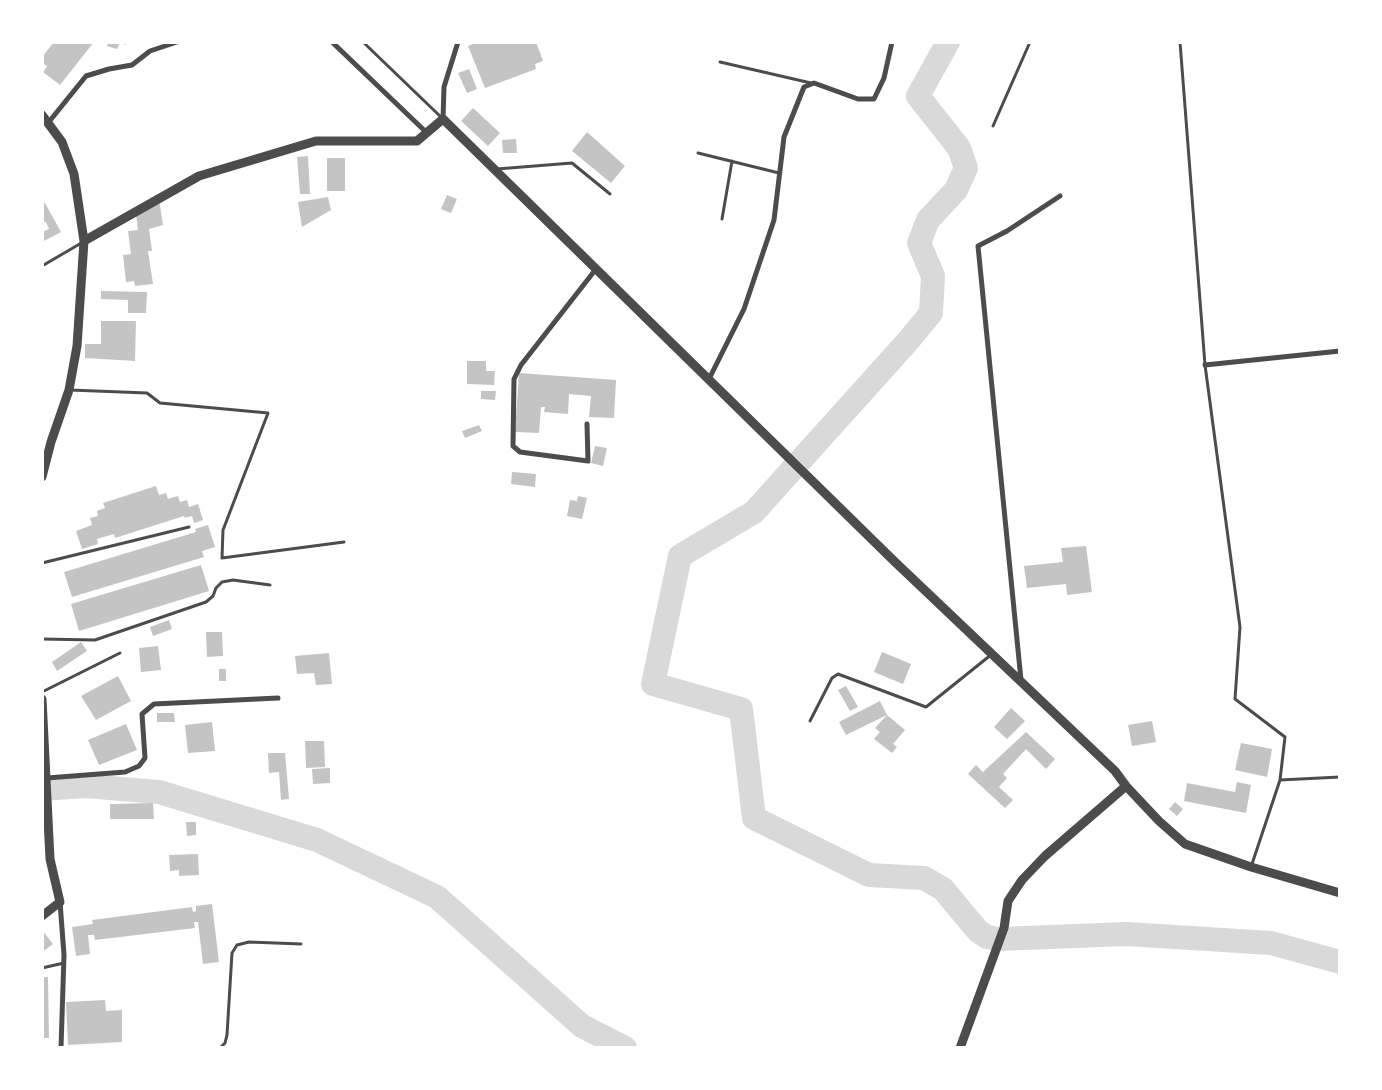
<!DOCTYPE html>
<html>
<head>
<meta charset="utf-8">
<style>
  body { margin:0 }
  #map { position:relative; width:1382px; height:1090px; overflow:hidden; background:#fff; font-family:"Nunito Sans",sans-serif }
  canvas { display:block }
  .frame { position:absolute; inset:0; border:44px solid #fff; pointer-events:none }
</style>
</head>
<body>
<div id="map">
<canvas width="1382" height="1090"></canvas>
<div class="frame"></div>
</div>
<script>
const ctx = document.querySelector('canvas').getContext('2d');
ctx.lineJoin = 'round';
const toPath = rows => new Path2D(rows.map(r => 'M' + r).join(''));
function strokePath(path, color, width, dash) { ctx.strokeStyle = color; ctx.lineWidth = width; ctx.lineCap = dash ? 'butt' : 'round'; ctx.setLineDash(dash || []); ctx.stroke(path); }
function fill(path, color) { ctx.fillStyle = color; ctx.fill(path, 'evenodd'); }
strokePath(toPath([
  [948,42,918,96,959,148,966,168,956,190,928,220,919,243,933,276,931,313,908,341,754,512,680,556,653,684,741,709,754,818,869,875,924,878,943,889,978,931,987,937,998,939,1127,934,1271,943,1340,962],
  [42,789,85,786,159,792,317,840,437,897,582,1026,625,1048]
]), '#d9d9d9', 24);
fill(toPath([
  [54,42,94,42,60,85,43,72,47,66,42,63,42,57],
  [108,42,126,42,126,45,120,43,117,49,107,46],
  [477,42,536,42,543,61,535,64,536,69,485,88,468,46],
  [469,69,477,89,467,93,458,73],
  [473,108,500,133,488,146,461,121],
  [587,132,625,166,611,183,572,151],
  [516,139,517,153,503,153,502,140],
  [308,156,310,194,300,194,297,157],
  [327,158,345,158,345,191,327,191],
  [447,195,457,199,451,213,441,209],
  [328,197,331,210,302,227,298,202],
  [159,199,163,225,149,229,152,251,148,251,153,284,135,286,134,281,126,282,123,255,131,254,128,231,138,230,136,214],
  [45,203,61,232,42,242,42,232,49,229,46,222,42,221,42,205],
  [101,291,147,292,146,313,128,313,128,300,101,299],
  [101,321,136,321,135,361,85,358,85,344,101,344],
  [467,361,486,361,486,371,495,371,494,385,467,384],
  [519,373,616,380,614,418,589,417,591,396,569,394,568,414,544,412,545,407,541,407,539,433,515,432],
  [481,391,496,391,495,400,481,399],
  [479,425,482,431,465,438,462,431],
  [595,446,607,448,603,466,591,463],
  [512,472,536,474,535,487,511,484],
  [156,486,159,495,166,493,168,499,178,496,180,502,187,500,189,507,198,504,203,520,194,523,192,516,185,518,184,516,115,538,114,534,97,539,98,544,82,549,76,531,92,525,90,518,98,516,97,511,105,508,103,503],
  [578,496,587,498,582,519,567,516,570,500,577,501],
  [208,525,215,547,202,551,204,557,72,597,64,572,196,532,195,529],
  [1086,546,1092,592,1067,595,1066,584,1027,588,1024,566,1063,562,1061,548],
  [201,565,209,591,79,631,71,604],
  [169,620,172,629,153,636,150,627],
  [206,632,222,632,223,656,207,657],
  [81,642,87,651,57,671,52,662],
  [158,646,161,670,141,672,139,648],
  [882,652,911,664,903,684,874,672],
  [329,653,332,684,316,685,314,673,297,674,295,656],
  [219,669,226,669,226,681,219,681],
  [118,676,131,701,96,720,81,696],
  [846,686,858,707,850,711,838,690],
  [880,701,887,715,905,730,893,744,897,747,892,753,874,739,880,732,875,728,887,715,846,735,839,722],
  [1011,708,1025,721,1007,739,994,727],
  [157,713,174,713,175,722,157,722],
  [1152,721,1156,742,1132,746,1128,725],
  [212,722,215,751,188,753,185,725],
  [126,724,137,750,99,765,88,740],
  [1026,732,1055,759,1046,769,1026,749,1003,774,1007,778,999,787,1013,800,1005,808,968,774,976,765,983,772],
  [305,741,324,741,325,767,306,768],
  [1241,743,1272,749,1267,777,1235,770],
  [268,753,285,753,289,799,281,800,279,772,269,773],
  [330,768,330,783,313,784,312,769],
  [1237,782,1251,785,1246,813,1184,801,1187,783,1235,792],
  [1175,802,1183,809,1177,816,1169,809],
  [153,803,154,819,110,819,110,804],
  [186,822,196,822,196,835,187,836],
  [198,854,199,875,179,876,179,870,170,871,169,855],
  [212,904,219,962,203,964,198,922,194,922,195,928,95,940,94,935,88,935,90,954,76,956,72,927,93,924,92,920,192,907,193,912,196,911,196,906],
  [42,930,53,944,42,952],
  [42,977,48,977,49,1038,42,1038],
  [105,1000,106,1011,122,1010,122,1042,68,1045,66,1002]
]), '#c4c4c4');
strokePath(toPath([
  [363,42,442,118],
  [1180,42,1205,365,1240,627,1235,699,1285,737,1280,780,1251,867],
  [720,62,811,83],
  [993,126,1030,42],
  [698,153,779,173],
  [497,169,572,163,610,194],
  [722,219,732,161],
  [42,266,83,242],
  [70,390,147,393,160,403,268,413,223,530,222,558,344,542],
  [42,563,189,527],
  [42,639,95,640,206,602,213,596,216,588,222,582,233,580,270,585],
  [42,692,120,653],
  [810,721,832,678,838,674,926,707,992,654],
  [1280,780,1340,777],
  [42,968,64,963],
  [220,1048,225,1043,227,1035,232,953,237,945,249,942,301,944]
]), '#4c4c4c', 3);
strokePath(toPath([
  [332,42,427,133],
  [443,119,444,87,458,42],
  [48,123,86,76,109,69,132,65,150,51,177,42],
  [1205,365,1340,351],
  [709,379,744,309,774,220,784,137,804,87,814,83,858,99,874,99,884,78,892,42],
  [587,424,588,461,520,452,513,446,514,379,521,365,596,269],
  [1021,680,978,246,1007,231,1060,196],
  [47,778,125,772,139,766,145,758,142,714,154,704,278,698],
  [60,902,64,955,61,1048]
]), '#4c4c4c', 5);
strokePath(toPath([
  [42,115,62,142,74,174,84,241,77,346,69,390,51,442,42,477],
  [84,241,199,176,316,141,417,141,443,119,894,561,1115,771,1126,786,1159,821,1185,844,1251,867,1340,893],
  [42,699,50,859,60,902,42,916],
  [960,1048,1004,928,1008,901,1022,880,1045,856,1126,786]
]), '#4c4c4c', 9);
</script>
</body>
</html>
